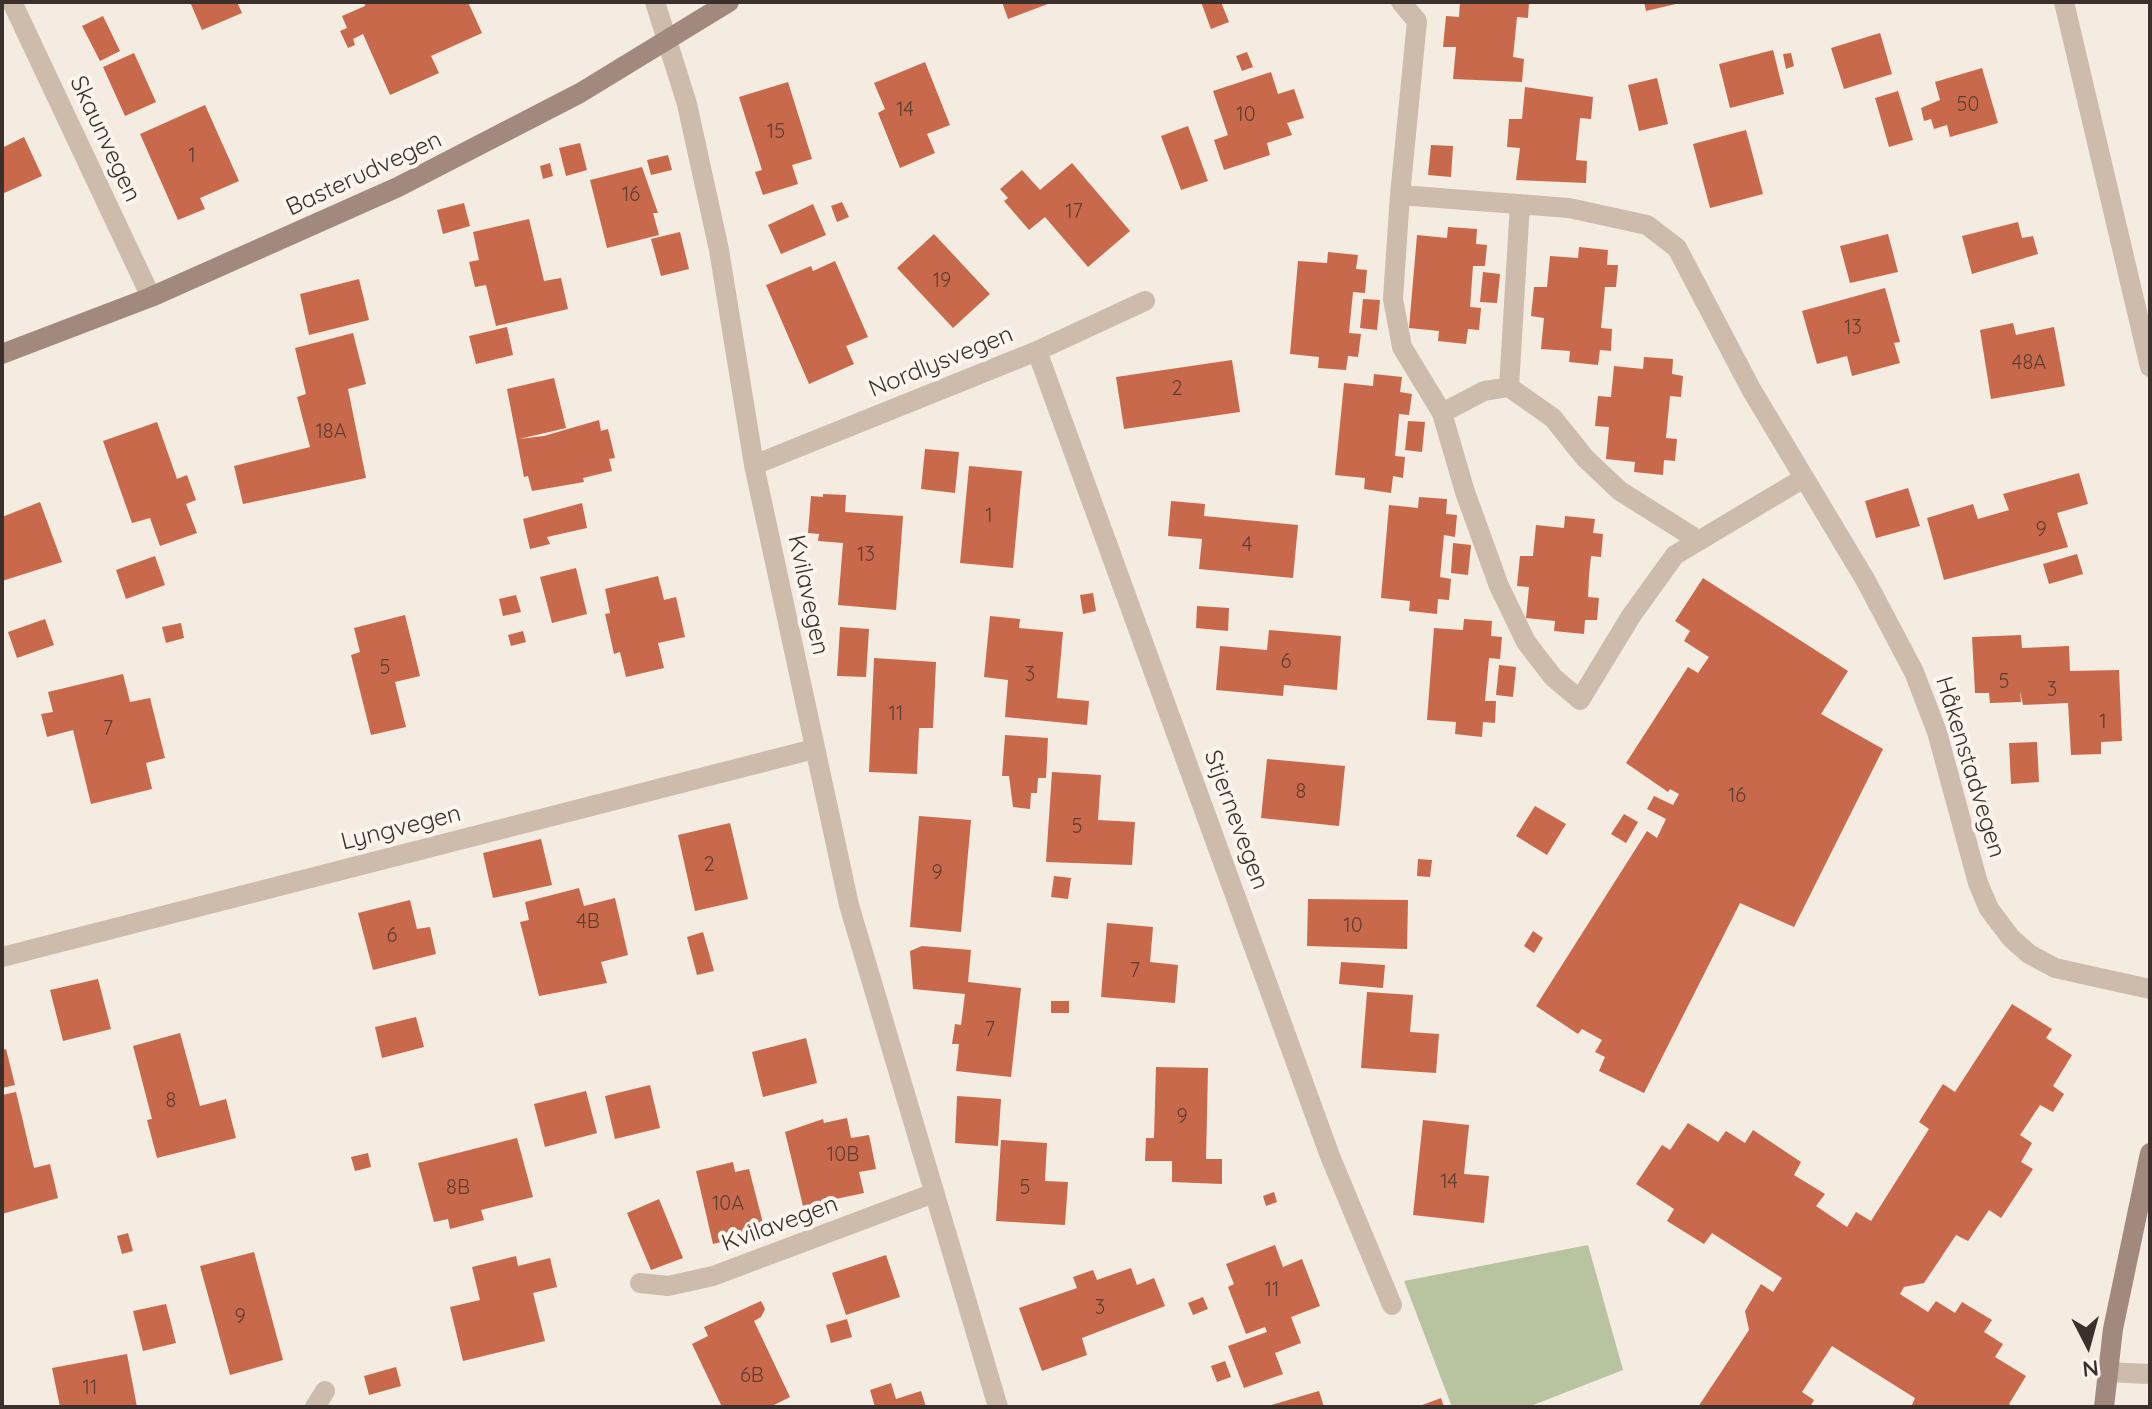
<!DOCTYPE html>
<html>
<head>
<meta charset="utf-8">
<style>
  body { margin:0 }
  #map { position:relative; width:2152px; height:1409px; overflow:hidden; background:#f4ebe1; font-family:Quicksand,sans-serif }
  canvas { display:block }
  .frame { position:absolute; inset:0; border:4px solid #3b302b; pointer-events:none }
  .north { position:absolute; left:2048px; top:1305px; width:80px; height:80px; -webkit-text-stroke:6px #fbf5ee; paint-order:stroke; rotate:174deg; font-size:22px; font-weight:700; line-height:32px; text-align:center; color:#3b302b }
  .north::after { content:''; display:block; margin:auto; width:28px; height:36px; background:#3b302b; clip-path:polygon(50% 0,100% 100%,50% 72%,0 100%) }
</style>
</head>
<body>
<div id="map">
<canvas width="2152" height="1409"></canvas>
<div class="frame"></div>
<div class="north">N</div>
</div>
<script>
const ctx = document.querySelector('canvas').getContext('2d');
ctx.lineJoin = 'round';
function fill(path, color) { ctx.fillStyle = color; ctx.fill(path, 'evenodd'); }
const toPath = rows => new Path2D(rows.map(r => 'M' + r).join(''));
function strokePath(path, color, width, dash) { ctx.strokeStyle = color; ctx.lineWidth = width; ctx.lineCap = dash ? 'butt' : 'round'; ctx.setLineDash(dash || []); ctx.stroke(path); }
function drawText(font, color, halo, rows, align = 'center') {
  ctx.font = font + ' Quicksand,sans-serif'; ctx.lineWidth = 8; ctx.setLineDash([]); ctx.textBaseline = 'middle'; ctx.strokeStyle = halo; ctx.fillStyle = color; for (const [text, x, y, turn = 0] of rows) {
    ctx.save(); ctx.translate(x, y); ctx.rotate((+turn || 0) * Math.PI / 180); ctx.textAlign = isNaN(turn) ? turn : align; if (halo) ctx.strokeText(text, 0, 0); ctx.fillText(text, 0, 0); ctx.restore();
  }
}
fill(toPath([
  [1588,1245,1623,1370,1528,1407,1452,1407,1404,1281]
]), '#b8c4a0');
fill(toPath([
  [190,2,237,2,242,13,202,30],
  [364,2,468,2,482,33,431,56,439,73,390,95,363,34,353,39,355,45,348,48,340,31,347,28,342,16,365,6],
  [1002,2,1053,2,1008,19],
  [1201,2,1221,2,1229,22,1211,29],
  [1460,2,1529,2,1528,18,1517,17,1513,57,1524,59,1522,82,1453,79,1456,47,1443,47,1446,16,1459,17],
  [1644,2,1680,2,1680,3,1646,11],
  [103,16,120,51,100,61,82,26],
  [1880,33,1892,74,1844,89,1831,48],
  [1773,50,1784,94,1730,108,1719,64],
  [1247,52,1253,67,1242,71,1236,56],
  [134,53,156,102,125,116,103,67],
  [1791,53,1794,66,1786,69,1783,54],
  [925,62,950,125,927,134,935,153,900,168,878,113,885,109,874,83],
  [1982,68,1998,123,1950,137,1947,125,1934,129,1931,119,1924,121,1921,108,1940,100,1935,82],
  [1271,72,1278,94,1294,89,1304,118,1287,123,1292,135,1267,143,1270,155,1224,170,1214,140,1228,135,1213,91],
  [1657,78,1668,124,1639,131,1628,85],
  [788,82,812,159,792,165,798,184,763,195,755,172,762,170,739,97],
  [1525,87,1593,97,1591,119,1580,118,1576,160,1587,161,1586,183,1516,180,1520,148,1507,147,1509,119,1522,119],
  [1898,91,1913,140,1889,147,1875,98],
  [205,105,239,181,200,198,205,209,178,220,140,134],
  [1188,126,1208,181,1181,190,1161,136],
  [1746,130,1763,194,1710,208,1693,144],
  [24,137,42,176,2,194,2,148],
  [580,143,587,170,566,176,559,148],
  [1431,145,1453,146,1451,177,1428,175],
  [668,155,672,170,651,175,647,160],
  [550,163,553,176,543,179,540,166],
  [1072,163,1130,231,1088,267,1045,217,1029,230,1004,201,1008,198,1000,189,1022,170,1040,190],
  [642,167,658,213,653,213,659,235,607,248,590,180],
  [842,202,849,217,837,222,831,206],
  [464,203,470,226,443,234,437,210],
  [813,204,826,235,781,254,768,225],
  [529,219,544,281,561,278,568,309,496,326,486,285,475,287,469,262,479,260,473,232],
  [2018,222,2022,238,2033,236,2038,254,1972,274,1962,236],
  [1448,227,1477,229,1476,244,1487,245,1485,266,1473,266,1470,307,1481,308,1479,330,1468,329,1466,344,1438,341,1439,331,1409,328,1417,235,1447,238],
  [680,232,689,269,661,276,651,239],
  [934,234,990,294,953,328,897,268],
  [1888,234,1898,272,1850,283,1840,246],
  [1579,247,1608,250,1607,265,1618,265,1616,287,1605,287,1601,328,1612,329,1611,351,1600,350,1598,365,1569,362,1570,351,1541,349,1544,318,1531,316,1534,287,1547,287,1550,256,1578,258],
  [1328,252,1358,255,1356,269,1367,270,1365,293,1353,292,1349,333,1361,334,1358,357,1348,356,1346,370,1318,368,1319,357,1290,354,1298,261,1327,263],
  [835,261,868,337,846,346,854,364,809,384,766,285,811,266,813,271],
  [1483,272,1500,274,1497,303,1480,302],
  [359,279,369,320,309,335,300,294],
  [1885,288,1900,342,1894,343,1900,363,1852,376,1847,356,1817,364,1802,311],
  [1363,299,1380,300,1377,330,1360,328],
  [2013,323,2016,335,2054,327,2065,386,1991,399,1980,330],
  [507,327,513,355,476,364,469,336],
  [353,333,366,384,348,389,366,478,243,504,234,466,310,447,297,397,306,394,295,348],
  [1644,357,1673,359,1672,374,1683,376,1681,397,1670,396,1666,438,1677,439,1675,461,1664,460,1663,475,1634,472,1635,462,1606,459,1609,427,1595,426,1598,396,1611,397,1614,366,1643,369],
  [1232,360,1240,412,1124,429,1116,377],
  [1374,374,1402,377,1400,392,1412,394,1409,415,1399,414,1395,456,1405,457,1403,478,1393,476,1391,493,1364,489,1365,478,1335,475,1344,383,1373,386],
  [554,378,566,428,519,439,544,436,599,420,601,431,608,429,615,458,609,459,612,471,583,478,584,482,532,491,528,476,524,477,507,389],
  [1408,421,1425,422,1422,452,1405,450],
  [157,422,177,479,187,475,196,500,186,504,197,533,160,546,150,518,132,523,103,441],
  [925,449,959,452,955,493,921,489],
  [969,466,1022,471,1013,568,960,563],
  [2079,473,2088,504,2057,513,2068,547,1944,580,1927,518,1973,504,1978,519,2009,510,2003,494],
  [1908,488,1920,526,1876,538,1865,501],
  [823,494,846,495,845,512,903,516,896,610,838,605,843,543,818,541,819,534,808,533,811,496,823,497],
  [1419,497,1447,499,1446,514,1457,515,1455,537,1444,535,1440,577,1451,579,1449,600,1438,599,1437,614,1409,611,1410,601,1381,598,1389,505,1418,508],
  [1171,501,1205,504,1204,516,1298,525,1293,578,1199,569,1202,539,1168,536],
  [40,502,62,562,2,581,2,517],
  [582,503,587,528,547,537,550,544,530,549,523,519],
  [1565,516,1595,519,1593,533,1603,534,1601,557,1591,556,1589,576,1588,597,1599,598,1597,620,1585,620,1584,634,1554,631,1555,621,1526,618,1529,587,1517,586,1520,556,1533,556,1536,525,1564,528],
  [1453,543,1471,545,1468,575,1451,573],
  [2077,554,2083,574,2049,584,2043,564],
  [155,556,165,585,126,599,116,570],
  [576,568,587,614,552,623,540,577],
  [658,576,664,600,676,597,685,637,658,643,664,668,626,677,620,652,614,654,605,614,610,613,605,589],
  [1703,578,1848,671,1821,714,1883,749,1794,927,1740,903,1644,1093,1599,1071,1605,1057,1595,1052,1602,1040,1582,1029,1578,1034,1536,1006,1647,831,1657,838,1666,819,1647,809,1654,796,1673,805,1679,794,1670,789,1668,792,1626,763,1688,667,1698,673,1709,657,1684,641,1690,631,1675,621],
  [1093,593,1096,611,1083,614,1080,595],
  [516,595,521,612,503,616,499,599],
  [1197,606,1229,608,1228,631,1196,628],
  [405,615,420,676,395,682,406,727,371,735,351,655,360,652,354,628],
  [990,616,1020,619,1019,628,1063,632,1057,698,1089,701,1087,725,1005,717,1008,680,984,677],
  [45,619,54,645,17,658,8,632],
  [1464,619,1492,621,1491,636,1502,637,1500,659,1489,658,1485,701,1496,701,1495,723,1483,722,1482,737,1455,734,1456,722,1427,720,1434,628,1463,630],
  [181,623,184,638,166,643,162,627],
  [840,627,869,629,866,677,837,676],
  [1269,630,1341,636,1337,690,1284,685,1283,696,1216,690,1220,646,1267,650],
  [523,631,526,642,511,646,508,635],
  [2021,635,2022,648,2069,646,2070,671,2119,670,2122,741,2101,742,2101,754,2071,755,2068,703,2023,705,2020,691,2021,702,1990,703,1989,693,1975,693,1972,637],
  [874,658,936,662,933,728,919,728,917,774,869,772],
  [1499,665,1516,667,1513,697,1496,695],
  [123,674,130,702,150,698,165,758,146,763,152,789,91,804,73,730,47,737,41,714,53,712,48,692],
  [1005,735,1048,738,1046,778,1038,778,1037,793,1031,793,1030,809,1013,807,1009,776,1002,776],
  [2037,742,2039,782,2011,784,2009,743],
  [1267,759,1345,766,1339,826,1261,818],
  [1052,772,1101,775,1098,820,1135,822,1132,865,1046,862],
  [1535,806,1566,824,1547,855,1516,836],
  [1624,814,1638,822,1626,843,1611,834],
  [919,816,971,820,961,932,910,927],
  [730,823,748,899,695,911,678,835],
  [541,839,552,885,493,898,483,853],
  [1418,859,1432,860,1430,877,1417,876],
  [1054,876,1071,878,1068,899,1051,897],
  [579,888,584,906,615,898,628,955,601,962,607,983,539,996,520,922,529,920,525,902],
  [1308,899,1408,900,1407,949,1307,946],
  [410,900,417,929,430,927,436,954,373,970,358,913],
  [1107,923,1153,927,1150,962,1178,965,1175,1003,1101,997],
  [1533,931,1543,938,1534,953,1524,946],
  [703,932,714,971,697,975,687,937],
  [922,946,971,950,968,982,1021,988,1011,1077,956,1071,959,1044,952,1044,955,1024,961,1025,965,994,913,989,910,951],
  [1341,962,1385,965,1383,988,1339,984],
  [98,979,111,1029,63,1041,50,990],
  [1367,992,1413,995,1410,1032,1439,1034,1436,1073,1361,1068],
  [1051,1001,1069,1001,1069,1013,1051,1013],
  [2012,1004,2052,1029,2046,1038,2072,1055,2053,1086,2064,1094,2053,1112,2040,1105,2020,1135,2032,1143,2021,1162,2033,1169,2001,1218,1989,1210,1968,1241,1956,1235,1924,1283,1904,1287,1900,1294,1928,1312,1936,1301,1955,1313,1962,1302,1992,1320,1984,1332,2003,1344,1995,1357,2026,1376,2009,1404,2013,1407,1911,1407,1915,1398,1832,1346,1802,1392,1814,1400,1810,1407,1698,1407,1749,1330,1745,1311,1761,1284,1773,1292,1782,1278,1712,1233,1704,1244,1667,1221,1674,1209,1636,1184,1662,1145,1670,1150,1688,1123,1718,1142,1726,1131,1745,1143,1753,1130,1801,1162,1794,1175,1825,1194,1816,1206,1847,1227,1856,1212,1871,1221,1929,1129,1919,1122,1943,1084,1955,1092],
  [416,1017,424,1047,382,1058,375,1027],
  [180,1033,200,1106,226,1099,236,1138,157,1158,147,1120,152,1119,133,1046],
  [806,1038,817,1083,763,1097,752,1052],
  [6,1049,15,1085,2,1088,2,1050],
  [1156,1067,1208,1068,1206,1159,1222,1159,1222,1184,1172,1182,1172,1161,1145,1161,1146,1138,1154,1138],
  [650,1085,660,1128,615,1139,605,1096],
  [586,1091,597,1133,545,1147,534,1104],
  [16,1092,34,1168,50,1164,58,1198,2,1214,2,1095],
  [957,1096,1001,1099,998,1146,955,1143],
  [847,1118,851,1138,869,1135,876,1169,859,1172,864,1193,803,1206,785,1132,823,1119,824,1123],
  [1423,1120,1469,1125,1464,1174,1489,1176,1484,1223,1413,1215],
  [517,1138,533,1197,481,1210,484,1220,450,1229,448,1219,434,1222,418,1163],
  [1001,1140,1047,1143,1045,1181,1068,1182,1065,1225,996,1221],
  [368,1153,371,1167,355,1171,351,1157],
  [733,1162,735,1172,749,1169,765,1231,713,1244,696,1171],
  [1274,1192,1277,1202,1266,1206,1263,1196],
  [659,1199,683,1258,651,1270,627,1213],
  [128,1233,133,1251,122,1254,117,1236],
  [1275,1245,1283,1267,1302,1259,1320,1306,1291,1317,1301,1343,1275,1353,1283,1374,1244,1388,1228,1346,1267,1332,1265,1327,1246,1334,1228,1287,1234,1284,1226,1264],
  [254,1252,283,1360,230,1375,200,1266],
  [886,1255,900,1297,846,1315,832,1273],
  [516,1256,518,1266,550,1258,557,1287,533,1293,545,1341,463,1361,450,1307,480,1300,472,1267],
  [1131,1268,1137,1285,1154,1278,1165,1306,1082,1338,1087,1355,1042,1371,1019,1308,1077,1288,1073,1277,1093,1270,1097,1280],
  [1203,1297,1208,1309,1193,1315,1188,1303],
  [761,1301,765,1309,761,1317,754,1321,790,1397,770,1407,722,1407,692,1344,708,1336,704,1327],
  [166,1304,176,1343,143,1351,133,1311],
  [847,1319,852,1337,831,1343,826,1325],
  [127,1354,137,1407,60,1407,52,1368],
  [1225,1361,1231,1377,1217,1382,1211,1366],
  [396,1367,401,1386,369,1395,364,1376],
  [891,1383,896,1399,921,1391,926,1407,875,1407,870,1390],
  [1319,1391,1324,1407,1268,1407,1268,1406],
  [1441,1398,1444,1407,1417,1407]
]), '#c8694b');
strokePath(toPath([
  [12,2,151,297],
  [655,2,687,104,719,250,754,465,849,905,998,1407],
  [2064,2,2150,367],
  [1400,195,1417,21,1401,2],
  [1037,351,1330,1156,1392,1305],
  [1509,387,1520,204],
  [1442,413,1484,391,1509,387,1553,418,1585,458,1620,491,1698,540],
  [754,465,1037,351,1145,301],
  [1804,478,1675,555,1631,616,1580,700,1553,677,1526,642,1499,586,1465,492,1442,413,1402,347,1393,299,1400,195,1569,208,1647,225,1677,248,1751,389,1866,581,1914,672,1937,732,1978,883,1989,909,2011,938,2029,954,2055,968,2150,989],
  [2,957,814,749],
  [640,1283,668,1286,713,1276,934,1193],
  [2106,1372,2150,1374],
  [315,1407,325,1391]
]), '#cdbbac', 20);
strokePath(toPath([
  [2,354,151,297,398,187,580,93,729,2],
  [2104,1407,2113,1329,2150,1153]
]), '#a18a7d', 20);
drawText('20px', '#5e3e33', null, [
  ["50",1968,105],
  ["14",905,110],
  ["10",1246,115],
  ["15",776,132],
  ["1",192,156],
  ["16",631,195],
  ["17",1074,212],
  ["19",942,281],
  ["13",1853,328],
  ["48A",2029,363],
  ["2",1177,389],
  ["18A",331,432],
  ["1",989,516],
  ["9",2041,530],
  ["4",1247,545],
  ["13",866,555],
  ["6",1286,662],
  ["5",385,668],
  ["3",1030,675],
  ["5",2004,682],
  ["3",2052,690],
  ["11",896,714],
  ["1",2103,722],
  ["7",108,729],
  ["8",1301,792],
  ["16",1737,796],
  ["5",1077,827],
  ["2",709,865],
  ["9",937,873],
  ["4B",588,922],
  ["10",1353,926],
  ["6",392,936],
  ["7",1135,971],
  ["7",990,1030],
  ["8",171,1101],
  ["9",1182,1117],
  ["10B",843,1155],
  ["14",1449,1182],
  ["8B",458,1188],
  ["5",1025,1188],
  ["10A",728,1204],
  ["11",1272,1290],
  ["3",1100,1308],
  ["9",240,1317],
  ["6B",752,1376],
  ["11",90,1388]
]);
drawText('24px', '#3b302b', '#fbf5ee', [
  ["Skaunvegen",105,139,65],
  ["Basterudvegen",364,174,-25],
  ["Nordlysvegen",941,362,-22],
  ["Kvilavegen",808,595,78],
  ["Håkenstadvegen",1970,767,73],
  ["Stjernevegen",1236,820,70],
  ["Lyngvegen",401,828,-14],
  ["Kvilavegen",780,1224,-20]
]);
</script>
</body>
</html>
